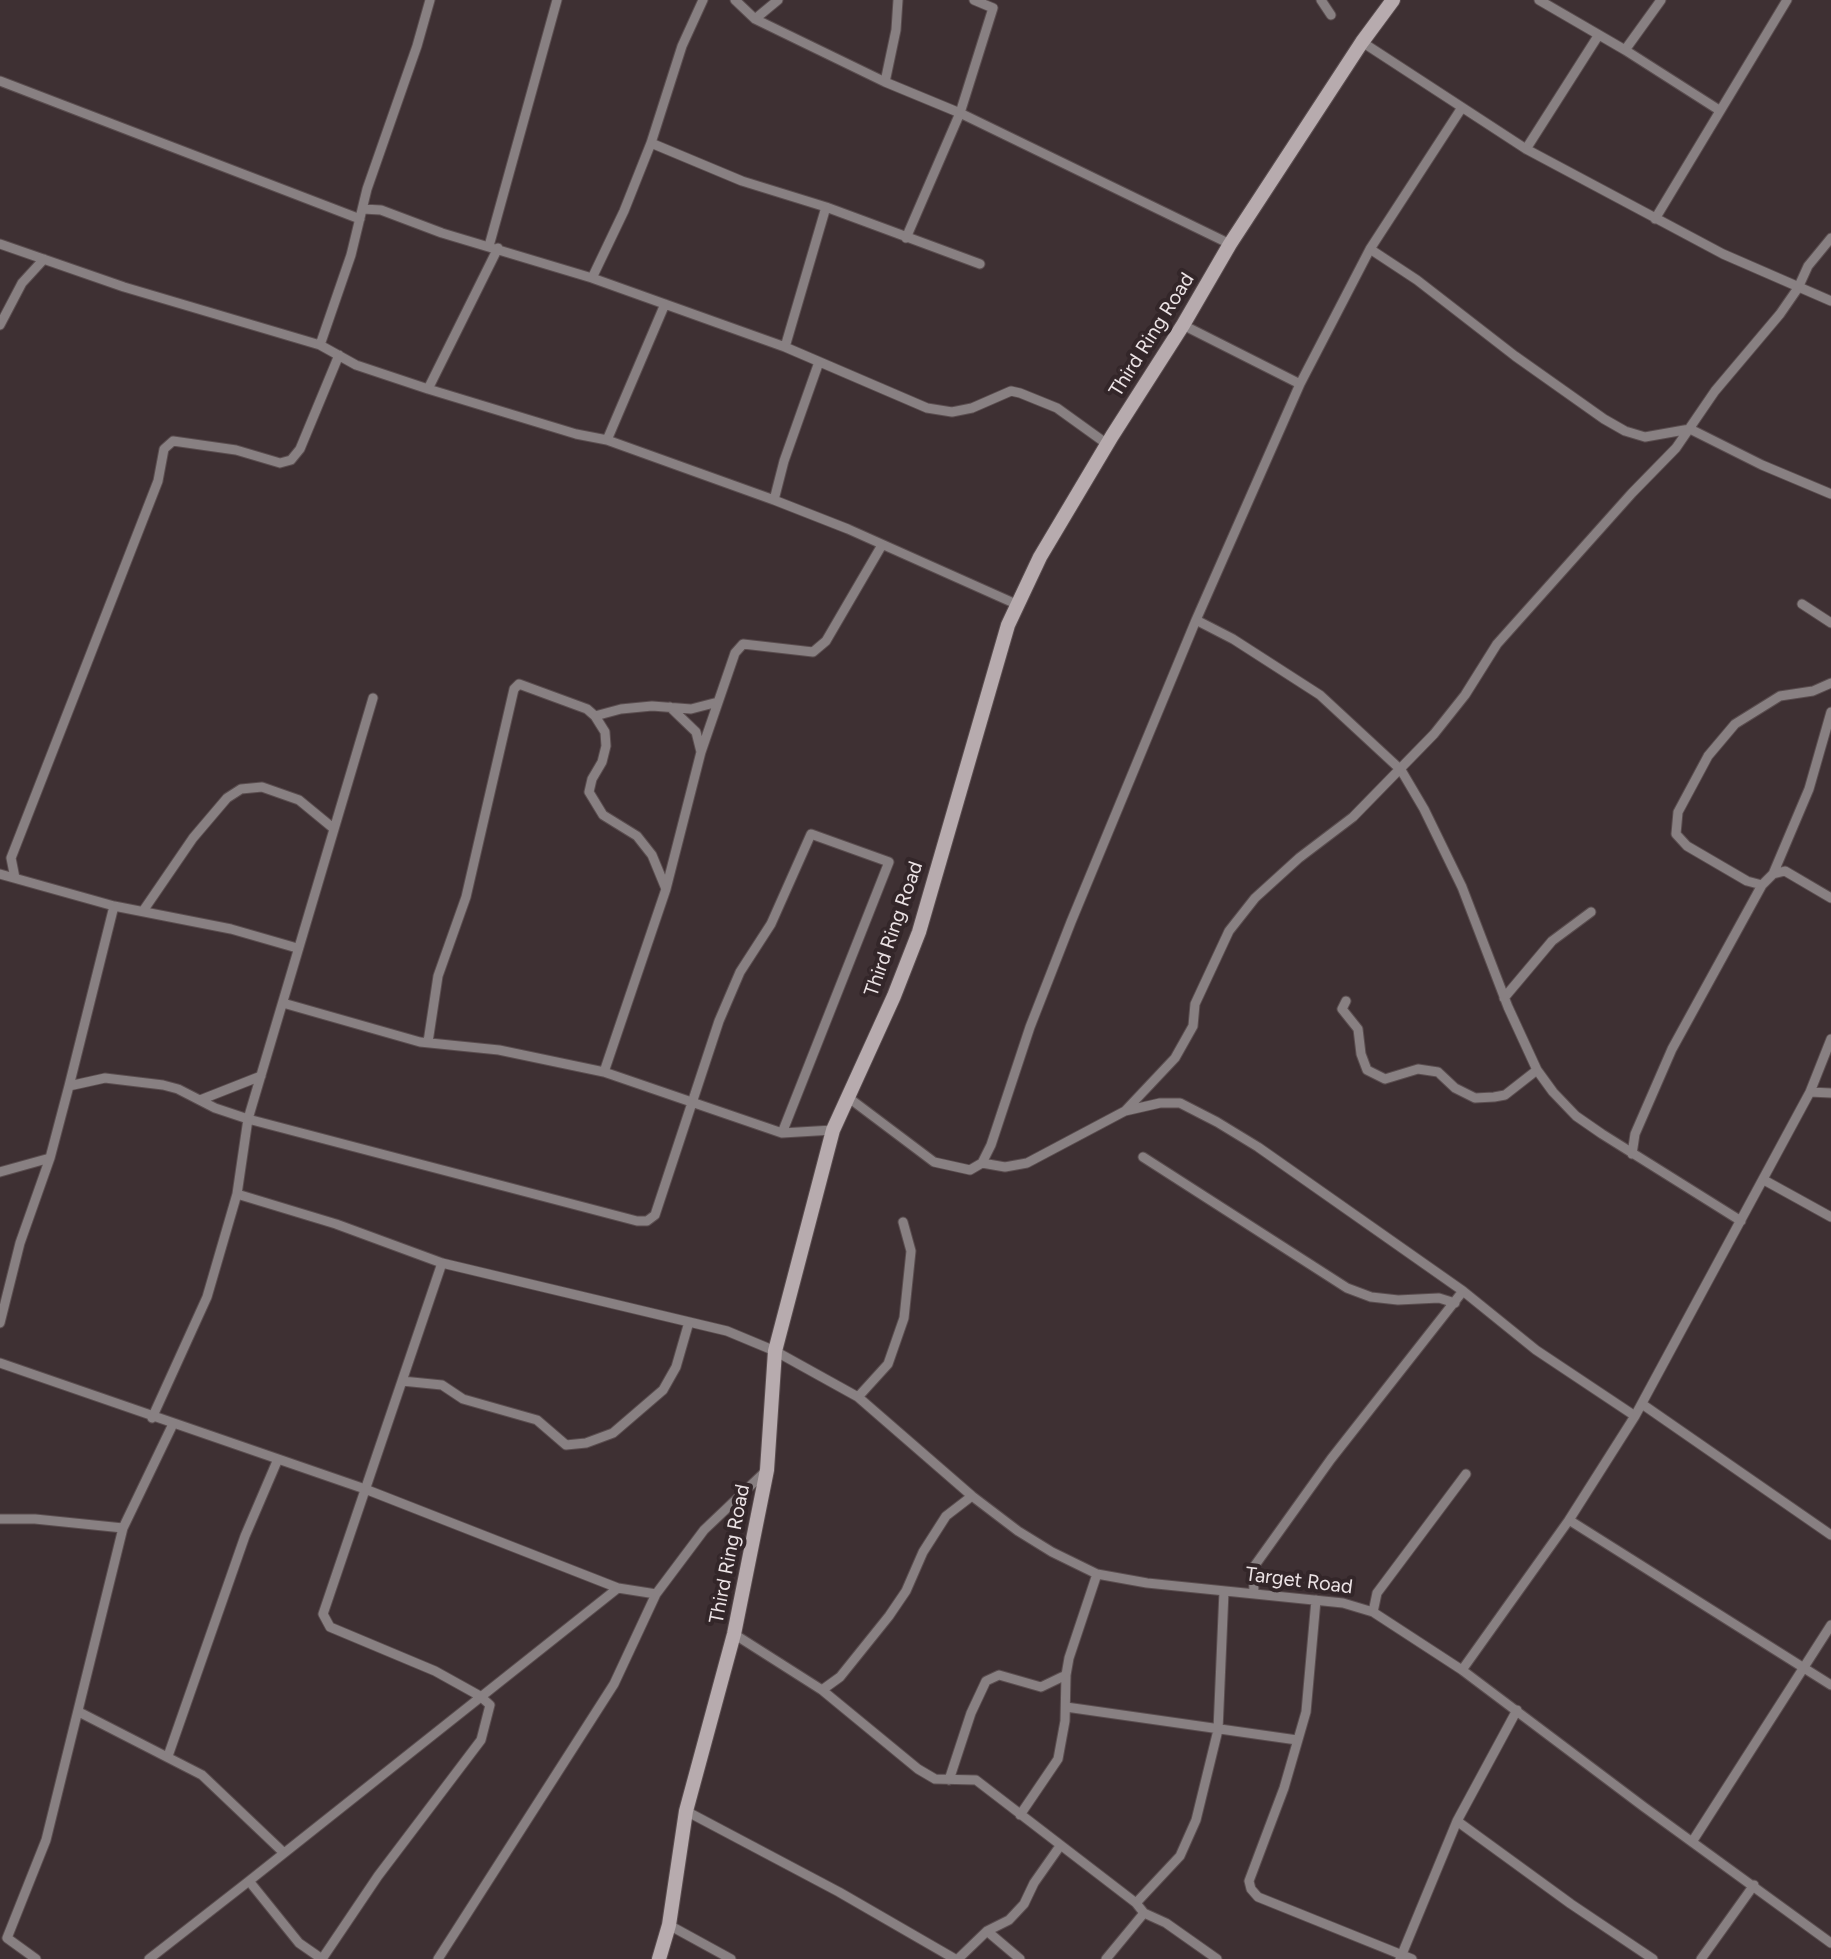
<!DOCTYPE html>
<html>
<head>
<meta charset="utf-8">
<style>
  body { margin:0 }
  canvas { display:block; background:#3e3033 }
</style>
</head>
<body>
<canvas width="1831" height="1959"></canvas>
<script>
const ctx = document.querySelector('canvas').getContext('2d');
ctx.lineJoin = 'round';
const toPath = rows => new Path2D(rows.map(r => 'M' + r).join(''));
function strokePath(path, color, width, dash) { ctx.strokeStyle = color; ctx.lineWidth = width; ctx.lineCap = dash ? 'butt' : 'round'; ctx.setLineDash(dash || []); ctx.stroke(path); }
function drawText(font, color, halo, rows, align = 'center') {
  ctx.font = font + ' Figtree,sans-serif'; ctx.lineWidth = 8; ctx.setLineDash([]); ctx.textBaseline = 'middle'; ctx.strokeStyle = halo; ctx.fillStyle = color; for (const [text, x, y, turn = 0] of rows) {
    ctx.save(); ctx.translate(x, y); ctx.rotate((+turn || 0) * Math.PI / 180); ctx.textAlign = isNaN(turn) ? turn : align; if (halo) ctx.strokeText(text, 0, 0); ctx.fillText(text, 0, 0); ctx.restore();
  }
}
const street = toPath([
  [430,0,417,46,367,189,351,255,320,345,356,365,428,389,576,434,607,440,774,500,848,529,1016,604],
  [735,0,755,19,885,82,960,113,1230,244],
  [1321,0,1331,15],
  [1539,0,1625,50,1719,110],
  [755,19,778,0],
  [1362,42,1526,149,1723,254,1831,301],
  [1625,50,1661,0],
  [0,81,360,219],
  [885,82,896,30,898,0],
  [651,143,742,181,826,207,980,264],
  [1526,149,1598,36],
  [363,209,381,210,442,233,592,278,785,347,927,408,952,412,972,408,1011,391,1020,393,1057,408,1107,444],
  [1655,219,1787,0],
  [906,238,960,113,993,8,974,0],
  [0,244,124,287,320,345],
  [489,246,557,0],
  [1370,249,1417,280,1515,356,1604,419,1625,431,1645,437,1690,429,1762,465,1831,494],
  [592,278,624,211,651,143,682,46,703,0],
  [0,325,22,283,44,259],
  [1183,325,1300,384],
  [785,347,826,207],
  [428,389,498,248],
  [607,440,665,304],
  [774,500,784,461,819,362],
  [1802,604,1831,623],
  [1196,620,1233,639,1320,695,1401,770,1424,809,1462,887,1508,1007,1537,1070,1553,1092,1576,1116,1602,1134,1741,1221],
  [670,707,696,732,701,752],
  [595,716,621,709,652,706,691,709,718,702],
  [0,874,114,906,231,929,297,948],
  [1773,874,1809,789,1831,712],
  [15,878,11,858,158,481,164,449,173,441,236,450,280,463,291,460,300,449,339,355],
  [1762,885,1747,881,1687,846,1676,834,1678,812,1708,756,1735,724,1780,696,1813,691,1831,683],
  [143,911,193,838,227,798,241,789,262,787,299,800,333,828],
  [1504,998,1552,941,1591,912],
  [1346,1001,1342,1009,1358,1029,1361,1054,1367,1070,1385,1079,1418,1069,1438,1072,1455,1088,1475,1098,1494,1097,1505,1095,1537,1070],
  [283,1003,420,1042,499,1050,604,1072,782,1133,833,1130],
  [428,1042,438,976,466,897,514,689,519,684,587,709,595,716,605,732,606,746,602,762,592,779,589,792,603,815,637,836,652,855,666,889],
  [604,1072,666,889,701,752,735,653,743,644,813,652,826,641,882,545],
  [69,1086,105,1078,163,1085,178,1089,215,1108,248,1119,637,1221,647,1221,655,1215,719,1021,740,972,771,924,811,834,889,862,782,1133],
  [1810,1092,1831,1093],
  [849,1098,934,1162,970,1170,982,1163,1005,1167,1027,1163,1125,1111,1160,1103,1180,1103,1217,1122,1258,1147,1463,1291,1536,1350,1635,1416],
  [200,1100,261,1076],
  [1125,1111,1175,1058,1193,1026,1195,1004,1229,931,1255,898,1299,858,1353,817,1434,734,1465,695,1497,644,1632,493,1676,448,1715,391,1780,314,1798,288,1808,266,1831,238],
  [1632,1154,1635,1134,1672,1049,1762,885,1773,874,1785,871,1831,898],
  [1143,1157,1347,1288,1371,1297,1398,1300,1439,1298,1455,1303],
  [982,1163,991,1145,1030,1027,1071,922,1196,620,1300,384,1370,249,1461,109],
  [0,1172,50,1158],
  [1764,1180,1831,1217],
  [237,1194,336,1224,442,1263,727,1331,775,1351,858,1397,972,1496,1018,1531,1052,1552,1097,1574,1147,1583,1343,1603,1373,1612,1462,1670,1644,1807,1831,1943],
  [0,1323,20,1243,50,1158,69,1086,114,906],
  [0,1363,365,1489,618,1588,656,1594,704,1530,767,1470],
  [402,1381,442,1385,463,1399,537,1420,566,1445,586,1443,613,1433,663,1390,676,1367,689,1322],
  [858,1397,888,1364,904,1318,911,1251,903,1222],
  [1642,1404,1831,1535],
  [152,1418,207,1297,237,1194,248,1119,373,698],
  [0,1519,35,1519,123,1528],
  [1569,1520,1831,1685],
  [1254,1592,1253,1568,1331,1459,1463,1291],
  [1316,1600,1306,1712,1284,1788,1249,1881,1251,1889,1258,1897,1412,1959],
  [1373,1612,1377,1593,1466,1474],
  [734,1634,822,1690,918,1769,935,1779,976,1780,1136,1903,1144,1913,1166,1923,1217,1959],
  [1462,1670,1569,1520,1635,1416,1810,1092,1831,1039],
  [822,1690,840,1677,889,1616,906,1591,923,1552,946,1516,972,1496],
  [1066,1707,1297,1740],
  [79,1712,202,1775,284,1853],
  [168,1756,245,1536,278,1459],
  [949,1780,971,1713,986,1681,999,1675,1041,1687,1066,1675],
  [686,1811,839,1892,955,1959],
  [1020,1815,1058,1759,1065,1721,1066,1675,1069,1658,1097,1574],
  [1457,1821,1571,1904,1653,1959],
  [1692,1842,1831,1625],
  [249,1881,618,1588],
  [1136,1903,1180,1856,1196,1820,1218,1730,1224,1591],
  [669,1925,731,1959],
  [987,1931,1020,1959],
  [36,1959,7,1938,46,1840,123,1528,173,1424],
  [149,1959,249,1881,299,1943,322,1959,378,1876,481,1740,490,1705,480,1696,435,1671,330,1627,323,1614,442,1263],
  [438,1959,614,1684,656,1594],
  [958,1959,987,1931,1009,1920,1024,1904,1034,1883,1060,1846],
  [1106,1959,1144,1913],
  [1400,1959,1457,1821,1517,1710],
  [1701,1959,1754,1885]
]);
const secondary = toPath([
  [659,1959,669,1925,686,1811,734,1634,767,1470,775,1351,833,1130,894,996,919,932,1008,625,1040,557,1112,436,1183,325,1230,244,1362,42,1393,0]
]);
strokePath(street, '#5a4d4f', 11);
strokePath(secondary, '#5a4d4f', 16);
strokePath(street, '#888082', 9);
strokePath(secondary, '#b7abae', 14);
drawText('20px', '#ece3e5', '#332629', [
  ["Third Ring Road",1152,335,-58],
  ["Third Ring Road",894,929,-71],
  ["Third Ring Road",730,1554,-79],
  ["Target Road",1299,1581,7]
]);
</script>
</body>
</html>
